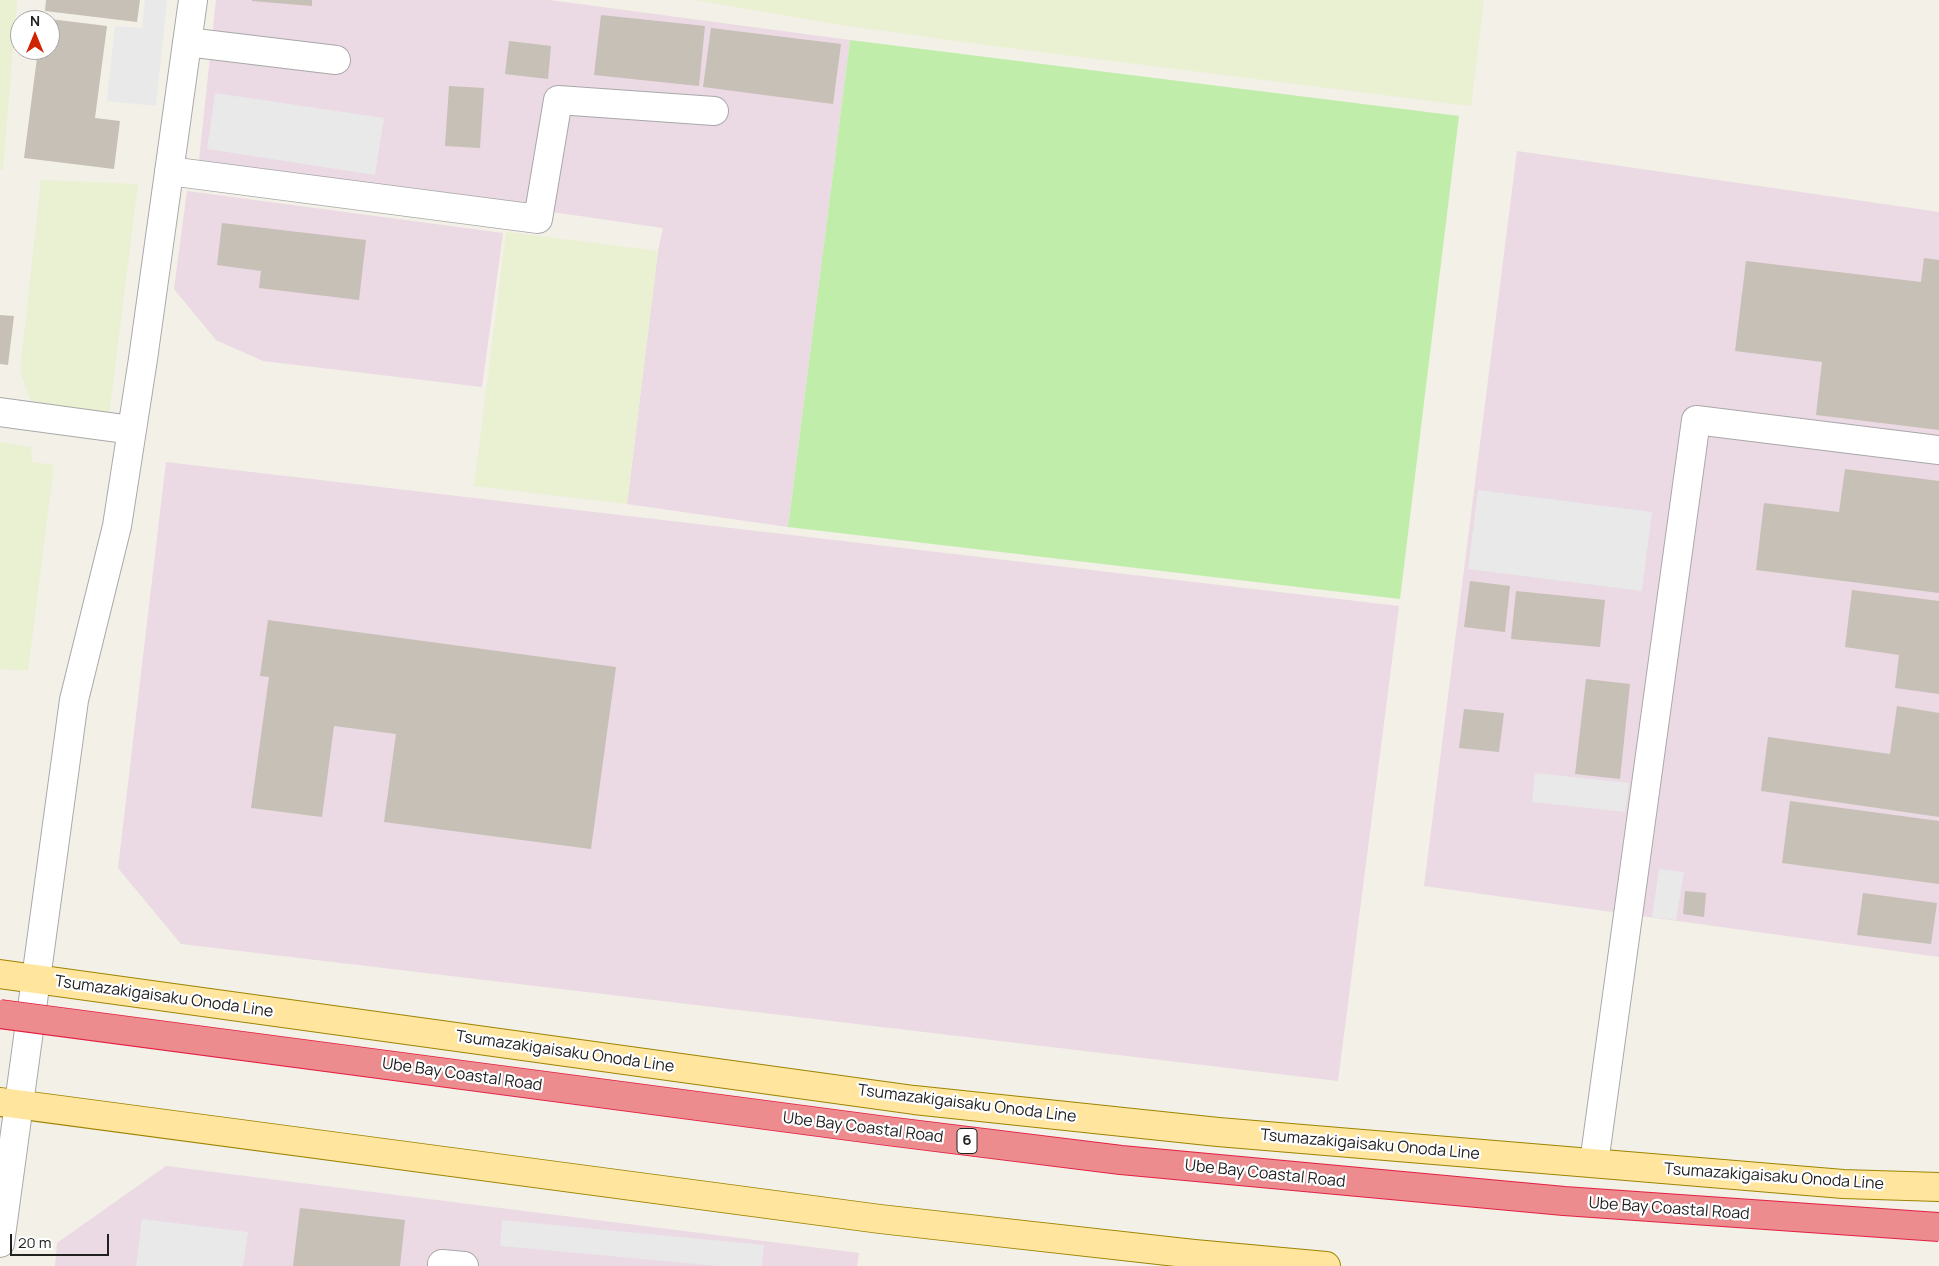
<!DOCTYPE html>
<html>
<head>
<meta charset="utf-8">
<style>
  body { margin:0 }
  #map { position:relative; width:1939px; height:1266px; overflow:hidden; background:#f2f0e7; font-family:Manrope,sans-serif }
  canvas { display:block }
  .north { position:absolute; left:10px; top:10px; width:50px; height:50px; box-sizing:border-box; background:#fff; border:1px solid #a6a6a6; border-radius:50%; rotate:0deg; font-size:14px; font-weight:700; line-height:20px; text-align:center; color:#212121 }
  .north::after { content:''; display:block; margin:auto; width:18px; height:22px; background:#d12300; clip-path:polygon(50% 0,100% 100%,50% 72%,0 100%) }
  .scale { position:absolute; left:10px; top:1234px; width:99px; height:22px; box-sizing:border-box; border:2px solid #212121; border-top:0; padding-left:6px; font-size:15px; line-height:18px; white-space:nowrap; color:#212121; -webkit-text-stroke:4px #fff; paint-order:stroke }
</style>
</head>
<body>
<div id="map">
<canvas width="1939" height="1266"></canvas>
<div class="north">N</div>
<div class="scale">20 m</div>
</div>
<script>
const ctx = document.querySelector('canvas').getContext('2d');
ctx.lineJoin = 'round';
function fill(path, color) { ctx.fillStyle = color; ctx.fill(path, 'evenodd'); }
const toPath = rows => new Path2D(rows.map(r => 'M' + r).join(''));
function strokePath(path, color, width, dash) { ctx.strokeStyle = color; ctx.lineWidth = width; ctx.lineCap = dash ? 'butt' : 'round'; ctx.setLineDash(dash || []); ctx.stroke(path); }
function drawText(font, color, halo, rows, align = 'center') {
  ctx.font = font + ' Manrope,sans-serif'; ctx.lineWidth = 4.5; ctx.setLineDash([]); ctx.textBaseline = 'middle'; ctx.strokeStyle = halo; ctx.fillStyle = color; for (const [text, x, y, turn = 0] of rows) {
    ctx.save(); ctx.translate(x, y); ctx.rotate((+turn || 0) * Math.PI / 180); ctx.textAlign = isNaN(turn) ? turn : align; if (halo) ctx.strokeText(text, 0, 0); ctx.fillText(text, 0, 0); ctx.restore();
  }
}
fill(toPath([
  [216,0,549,0,850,40,788,527,627,504,658,251,663,228,199,161],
  [1517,151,1939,212,1939,957,1424,886],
  [187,191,503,233,482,387,263,361,216,340,174,289],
  [166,462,1399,606,1338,1081,181,944,118,868],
  [166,1166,859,1253,857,1266,55,1266,57,1243]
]), '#ebd9e4');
fill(toPath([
  [0,0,17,0,3,170,0,170],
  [695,0,1484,0,1471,106,993,46,841,25],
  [41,180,138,184,109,415,32,405,20,371],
  [506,232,658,251,627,504,474,486],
  [0,442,31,447,32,462,54,465,28,671,0,669]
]), '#e9f1d2');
fill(toPath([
  [850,40,1459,116,1400,599,788,527]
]), '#c1edab');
fill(toPath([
  [145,0,167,0,156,106,107,101,115,26,142,28],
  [215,93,384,118,375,175,207,149],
  [1478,490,1652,512,1642,591,1468,569],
  [1535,773,1629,783,1625,812,1532,802],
  [1659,869,1684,872,1676,920,1652,917],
  [142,1219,248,1232,243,1266,136,1266],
  [502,1220,764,1245,762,1266,719,1266,500,1246]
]), '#e9e9e9');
fill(toPath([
  [46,0,140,0,137,22,45,11],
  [252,0,312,0,312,6,252,1],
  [601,15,705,26,699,86,594,75],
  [50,19,107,26,95,118,120,121,114,169,24,158,38,50,50,50],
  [711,28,841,44,833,104,703,87],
  [509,41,551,46,548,79,505,74],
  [449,86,484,88,480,148,445,146],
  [222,223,366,240,359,300,259,288,261,271,217,265],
  [1924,258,1939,260,1939,430,1816,415,1822,362,1735,351,1746,261,1921,282],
  [0,315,14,316,8,365,0,364],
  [1845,469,1939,481,1939,593,1756,570,1764,503,1839,512],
  [1470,581,1510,586,1505,632,1464,627],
  [1852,590,1939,601,1939,694,1895,688,1899,655,1845,647],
  [1516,591,1605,600,1600,647,1511,639],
  [268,620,616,667,591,849,384,822,396,734,334,726,322,817,251,808,269,677,260,676],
  [1586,679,1630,684,1620,779,1575,774],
  [1897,706,1939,713,1939,817,1761,791,1768,737,1890,754],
  [1464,709,1504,713,1499,752,1459,748],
  [1790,801,1939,821,1939,884,1782,863],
  [1685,891,1706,893,1704,917,1683,914],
  [1863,893,1937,903,1931,944,1857,935],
  [300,1208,405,1220,400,1266,293,1266]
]), '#c7c0b6');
const minor = toPath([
  [187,42,336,60],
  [169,171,538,219,558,100,714,111],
  [0,412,132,430],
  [1594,1163,1696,420,1939,450],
  [0,1243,74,700,117,526,143,359,193,0],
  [442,1266,442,1264,464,1266]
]);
const major = toPath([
  [0,974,914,1100,1218,1132,1843,1184,1939,1187],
  [0,1102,880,1219,1194,1254,1326,1266]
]);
strokePath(minor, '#a8a8a8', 30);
strokePath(major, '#9d8400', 30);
strokePath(minor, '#fff', 28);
strokePath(major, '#ffe59e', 28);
const highwayBridge = toPath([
  [0,1014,887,1131,1121,1160,1564,1201,1939,1227]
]);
strokePath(highwayBridge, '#e41f42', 30, []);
strokePath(highwayBridge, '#ec8c8e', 28);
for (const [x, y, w] of [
  [967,1141,20]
]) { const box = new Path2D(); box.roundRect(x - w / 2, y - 12.5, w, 25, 4); ctx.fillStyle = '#fff'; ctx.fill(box); strokePath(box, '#212121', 1); }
drawText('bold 15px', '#212121', null, [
  ["6",967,1141]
]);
drawText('16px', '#212121', '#fff', [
  ["Tsumazakigaisaku Onoda Line",164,997,8],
  ["Tsumazakigaisaku Onoda Line",565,1052,8],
  ["Ube Bay Coastal Road",462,1075,8],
  ["Tsumazakigaisaku Onoda Line",967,1104,7],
  ["Ube Bay Coastal Road",863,1128,7],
  ["Tsumazakigaisaku Onoda Line",1370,1145,5],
  ["Ube Bay Coastal Road",1265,1174,6],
  ["Tsumazakigaisaku Onoda Line",1774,1177,4],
  ["Ube Bay Coastal Road",1669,1209,4]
]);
</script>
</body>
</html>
